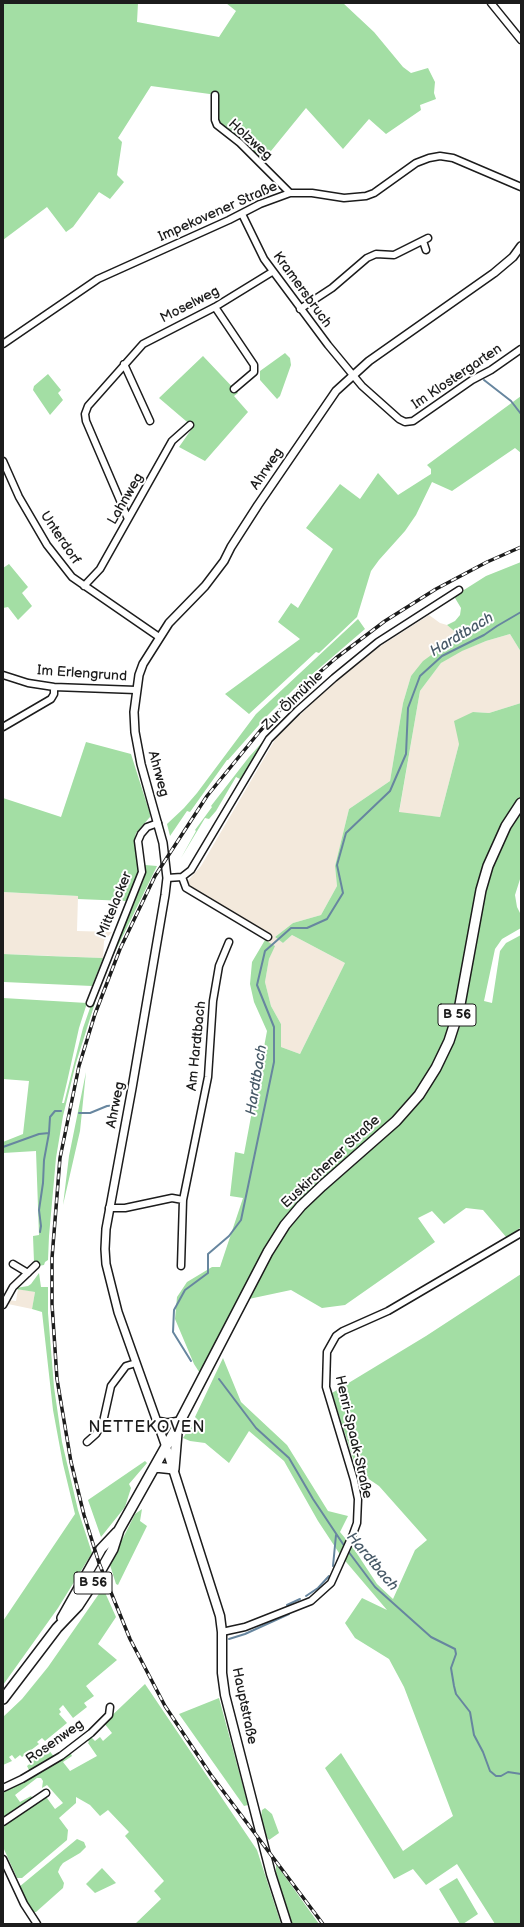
<!DOCTYPE html>
<html>
<head>
<meta charset="utf-8">
<style>
  body { margin:0 }
  #map { position:relative; width:524px; height:1927px; overflow:hidden; background:#fff; font-family:"Balsamiq Sans",sans-serif }
  canvas { display:block }
  .frame { position:absolute; inset:0; border:4px solid #1c1c1c; pointer-events:none }
</style>
</head>
<body>
<div id="map">
<canvas width="524" height="1927"></canvas>
<div class="frame"></div>
</div>
<script>
const ctx = document.querySelector('canvas').getContext('2d');
ctx.lineJoin = 'round';
function fill(path, color) { ctx.fillStyle = color; ctx.fill(path, 'evenodd'); }
const toPath = rows => new Path2D(rows.map(r => 'M' + r).join(''));
function strokePath(path, color, width, dash) { ctx.strokeStyle = color; ctx.lineWidth = width; ctx.lineCap = dash ? 'butt' : 'round'; ctx.setLineDash(dash || []); ctx.stroke(path); }
function drawText(font, color, halo, rows, align = 'center') {
  ctx.font = font + ' "Balsamiq Sans",sans-serif'; ctx.lineWidth = 4; ctx.setLineDash([]); ctx.textBaseline = 'middle'; ctx.strokeStyle = halo; ctx.fillStyle = color; for (const [text, x, y, turn = 0] of rows) {
    ctx.save(); ctx.translate(x, y); ctx.rotate((+turn || 0) * Math.PI / 180); ctx.textAlign = isNaN(turn) ? turn : align; if (halo) ctx.strokeText(text, 0, 0); ctx.fillText(text, 0, 0); ctx.restore();
  }
}
fill(toPath([
  [429,615,440,623,447,625,459,635,411,676,403,703,390,781,349,809,335,866,337,886,321,915,293,923,275,937,283,943,292,935,345,963,300,1054,281,1047,281,1024,271,1006,265,982,269,959,274,946,265,940,266,937,185,884,201,866,276,738,333,683,379,647],
  [510,634,521,652,521,703,489,713,473,712,459,744,440,817,399,813,420,691,441,663,453,654,486,641],
  [3,892,78,896,77,931,112,932,104,941,103,958,3,954],
  [18,1289,35,1292,32,1309,8,1304,8,1300,16,1301]
]), '#f3e9dc');
fill(toPath([
  [3,3,138,3,137,22,219,37,236,11,226,3,343,3,374,32,403,67,411,73,428,68,435,82,434,93,436,99,420,105,421,110,386,134,369,119,343,149,306,108,262,162,229,129,219,122,217,95,151,86,118,138,122,142,117,175,124,182,110,199,99,192,73,227,66,232,47,207,3,240],
  [285,353,290,358,291,365,280,396,277,399,260,380,260,371],
  [203,356,238,393,234,396,248,412,205,461,179,447,193,427,159,398],
  [48,374,61,390,58,393,63,400,50,415,33,390,34,386],
  [521,396,521,453,515,448,452,491,432,482,416,515,405,531,379,560,371,571,357,617,319,653,316,652,249,714,225,694,300,639,278,622,291,603,298,608,333,549,306,528,340,484,360,499,378,473,398,495,431,474,431,469,427,465],
  [521,562,521,652,510,634,486,641,462,651,441,663,420,691,399,812,440,817,459,744,454,721,473,712,489,713,521,703,521,876,515,895,517,907,521,915,521,928,502,939,495,949,484,1001,492,1003,500,951,506,943,521,935,521,1227,507,1238,483,1210,466,1208,444,1224,432,1211,418,1218,435,1242,345,1305,322,1308,291,1290,244,1300,203,1378,194,1364,175,1319,177,1297,187,1282,212,1267,220,1267,243,1198,230,1196,235,1152,244,1154,267,1031,254,1002,250,984,252,962,265,940,275,946,269,959,265,982,271,1006,281,1024,281,1047,300,1054,345,963,292,935,283,943,275,937,293,923,321,915,337,886,335,866,349,809,390,781,403,703,411,676,423,661,459,635,447,625,455,621,460,615,461,608,455,598,456,595,486,576],
  [9,564,28,587,22,593,32,606,18,620,8,607,3,608,3,568],
  [358,619,365,629,302,683,301,682,267,716,228,760,227,760,190,812,187,811,170,836,167,824,184,808,197,793,256,714],
  [267,737,242,780,236,777,216,811,209,819,205,818,181,858,196,831,195,830,212,807,211,806,249,757],
  [86,742,131,754,150,814,150,817,136,833,134,842,139,872,126,901,78,899,78,896,3,892,3,798,61,817],
  [145,865,157,866,114,954,99,990,76,1063,63,1116,56,1158,49,1236,48,1260,45,1262,44,1265,38,1266,34,1262,33,1236,39,1235,36,1151,3,1153,3,1142,23,1134,29,1081,3,1079,3,998,87,1003,79,1028,67,1082,62,1103,64,1103,83,1028,97,988,144,879],
  [3,954,48,956,103,958,92,986,4,982,3,985],
  [86,1072,80,1131,63,1205,69,1156],
  [39,1273,41,1287,48,1287,48,1313,54,1387,62,1442,78,1510,92,1553,58,1608,3,1685,3,1621,75,1514,63,1464,53,1410,42,1312,32,1309,35,1292,16,1289,16,1288,28,1286,31,1284],
  [521,1274,521,1924,495,1924,457,1864,426,1885,413,1869,394,1879,325,1768,341,1753,403,1851,453,1816,404,1687,389,1659,355,1638,345,1623,362,1598,387,1610,341,1556,318,1521,284,1461,249,1431,229,1463,205,1443,190,1441,183,1438,196,1418,195,1417,223,1358,241,1402,287,1445,328,1511,348,1516,340,1532,354,1549,377,1584,393,1599,415,1550,427,1540,379,1486,357,1471,332,1393,426,1336],
  [145,1461,147,1463,129,1484,131,1488,125,1507,101,1537,88,1500],
  [142,1509,140,1521,147,1526,118,1585,116,1584,109,1562,123,1538,135,1514],
  [103,1588,116,1617,98,1644,117,1660,86,1686,94,1696,84,1703,87,1707,73,1718,63,1705,59,1709,61,1712,59,1714,67,1723,45,1741,42,1738,37,1742,39,1744,22,1757,20,1755,15,1759,12,1755,9,1757,12,1761,3,1765,3,1717,22,1699,48,1667],
  [145,1684,257,1850,281,1924,135,1924,161,1899,154,1891,164,1881,125,1836,129,1832,108,1810,100,1816,90,1805,76,1797,76,1803,59,1818,68,1830,67,1840,22,1878,17,1878,3,1847,3,1824,44,1798,47,1798,55,1809,63,1803,47,1785,42,1788,43,1781,41,1778,37,1778,15,1795,20,1802,31,1796,33,1799,3,1819,3,1791,70,1752,72,1756,63,1762,70,1771,97,1756,88,1743,89,1742,87,1739,90,1736,95,1741,100,1737,103,1741,112,1733,104,1723],
  [219,1698,248,1805,244,1806,179,1714],
  [48,1749,55,1758,30,1772,27,1766],
  [265,1808,272,1814,279,1833,269,1840,265,1835,261,1818,262,1810],
  [77,1839,84,1842,86,1847,80,1853,63,1863,60,1867,58,1872,64,1883,63,1888,36,1912,32,1912,19,1887],
  [276,1864,319,1924,292,1924,276,1873],
  [102,1868,116,1883,95,1893,86,1884],
  [457,1878,478,1914,463,1924,460,1924,439,1889]
]), '#a3dea4');
strokePath(toPath([
  [484,380,511,401,521,414],
  [79,1113,90,1113,107,1106,118,1105],
  [3,1147,39,1134,49,1133,50,1117,55,1111,61,1111],
  [40,1232,41,1226,39,1210,43,1183,44,1160,49,1133],
  [191,1361,173,1332,174,1310,185,1290,208,1273,208,1254,229,1236,241,1220,274,1062,274,1027,257,985,265,951,291,928,307,928,327,919,343,893,337,865,346,833,390,791,406,754,408,708,420,676,442,656,484,635,497,626,521,612],
  [219,1379,256,1428,289,1458,313,1499,345,1547],
  [348,1551,375,1587,431,1637,455,1649,456,1654,451,1668,454,1686,456,1694,470,1712,474,1735,483,1752,490,1771,496,1776,501,1776,508,1772,521,1774],
  [333,1566,336,1535],
  [306,1596,318,1588,329,1576],
  [287,1605,300,1599],
  [229,1639,245,1634,289,1614]
]), '#67869f', 2);
const minor = toPath([
  [491,3,521,40],
  [215,95,215,120,217,125,240,143,290,193],
  [242,214,264,259,328,345,362,386,399,419,405,422,413,421,472,380,491,370,521,349],
  [423,241,426,250],
  [215,307,254,365,254,372,234,389],
  [300,309,332,288,367,258,376,254,394,255,428,238],
  [3,344,98,279,229,220,260,204,290,193,312,193,344,198,366,196,374,193,416,163,429,158,440,156,453,158,521,187],
  [124,364,150,421],
  [3,461,19,497,47,545,72,577,159,637],
  [128,519,86,421,85,414,88,406,143,344,215,307,272,272],
  [84,586,100,569,172,441,190,425],
  [3,675,28,683,54,687,136,690],
  [3,727,51,699,54,694,54,687],
  [182,877,186,888,268,937],
  [167,878,182,877,191,870,269,739,297,711,334,678,378,642,459,590],
  [90,1003,142,872,138,841,141,834,147,827,158,823],
  [109,1208,125,1208,172,1198,183,1200],
  [13,1264,28,1273],
  [181,1266,183,1200,208,1077,213,1001,219,966,229,942],
  [3,1305,13,1287,36,1265],
  [87,1442,96,1434,103,1422,111,1386,126,1366,136,1363],
  [222,1632,245,1627,311,1601,331,1583,353,1534,357,1523,358,1499,354,1480,326,1387,327,1352,336,1336,343,1331,388,1311,521,1233],
  [3,1788,22,1779,61,1756,91,1733,109,1715,110,1707],
  [3,1822,46,1793],
  [3,1859,24,1904,37,1924]
]);
const tertiary = toPath([
  [157,1421,167,1423,180,1421],
  [166,1447,118,1312,106,1264,105,1249,106,1229,132,1088,165,895,167,878,163,843,141,764,135,732,134,712,139,675,143,664,169,623,205,586,224,561,231,547,258,505,336,391,369,361,494,273,513,257,521,246]
]);
const secondary = toPath([
  [166,1447,220,1616,222,1632,222,1673,225,1695,271,1874,287,1924]
]);
const primary = toPath([
  [155,1467,174,1469,177,1433],
  [62,1618,101,1549,117,1532],
  [3,1699,57,1628,78,1606,97,1577,113,1549,119,1530,178,1425,268,1252,285,1225,301,1206,322,1186,396,1121,419,1095,436,1068,449,1041,459,1010,481,890,488,866,506,826,521,803]
]);
strokePath(minor, '#1c1c1c', 9);
strokePath(tertiary, '#1c1c1c', 10);
strokePath(secondary, '#1c1c1c', 11);
strokePath(primary, '#1c1c1c', 12);
strokePath(minor, '#fff', 6);
strokePath(tertiary, '#fff', 7);
strokePath(secondary, '#fff', 8);
strokePath(primary, '#fff', 9);
const rail = toPath([
  [323,1924,211,1775,165,1706,130,1639,99,1563,84,1515,71,1462,57,1379,52,1304,52,1258,60,1158,79,1066,95,1014,120,949,155,876,207,796,260,731,297,692,336,658,385,621,436,589,487,562,521,547]
]);
strokePath(rail, '#1c1c1c', 3.5);
strokePath(rail, '#fff', 2, [6]);
for (const [x, y, w] of [
  [457,1015,38],
  [93,1583,38]
]) { const box = new Path2D(); box.roundRect(x - w / 2, y - 11, w, 22, 3); ctx.fillStyle = '#fff'; ctx.fill(box); strokePath(box, '#1c1c1c', 1); }
drawText('bold 13px', '#1c1c1c', null, [
  ["B 56",457,1015],
  ["B 56",93,1583]
]);
drawText('14px', '#1c1c1c', '#fff', [
  ["Holzweg",250,140,42],
  ["Impekovener Straße",218,212,-24],
  ["Kramersbruch",302,290,54],
  ["Moselweg",190,305,-27],
  ["Im Klostergarten",457,377,-34],
  ["Ahrweg",267,469,-56],
  ["Lahnweg",126,499,-60],
  ["Unterdorf",60,538,56],
  ["Im Erlengrund",82,674,4],
  ["Zur Ölmühle",293,701,-44],
  ["Ahrweg",158,774,75],
  ["Mittelacker",115,905,-68],
  ["Am Hardtbach",197,1046,-84],
  ["Ahrweg",116,1105,-79],
  ["Euskirchener Straße",331,1162,-43],
  ["Henri-Spaak-Straße",353,1437,77],
  ["Hauptstraße",244,1706,78],
  ["Rosenweg",55,1742,-35]
]);
drawText('italic 15px', '#485a68', '#fff', [
  ["Hardtbach",462,635,-31],
  ["Hardtbach",257,1080,-81],
  ["Hardtbach",372,1562,50]
]);
ctx.letterSpacing = '1px';
drawText('16px', '#1c1c1c', '#fff', [
  ["NETTEKOVEN",147,1428]
]);
ctx.letterSpacing = '0px';
</script>
</body>
</html>
